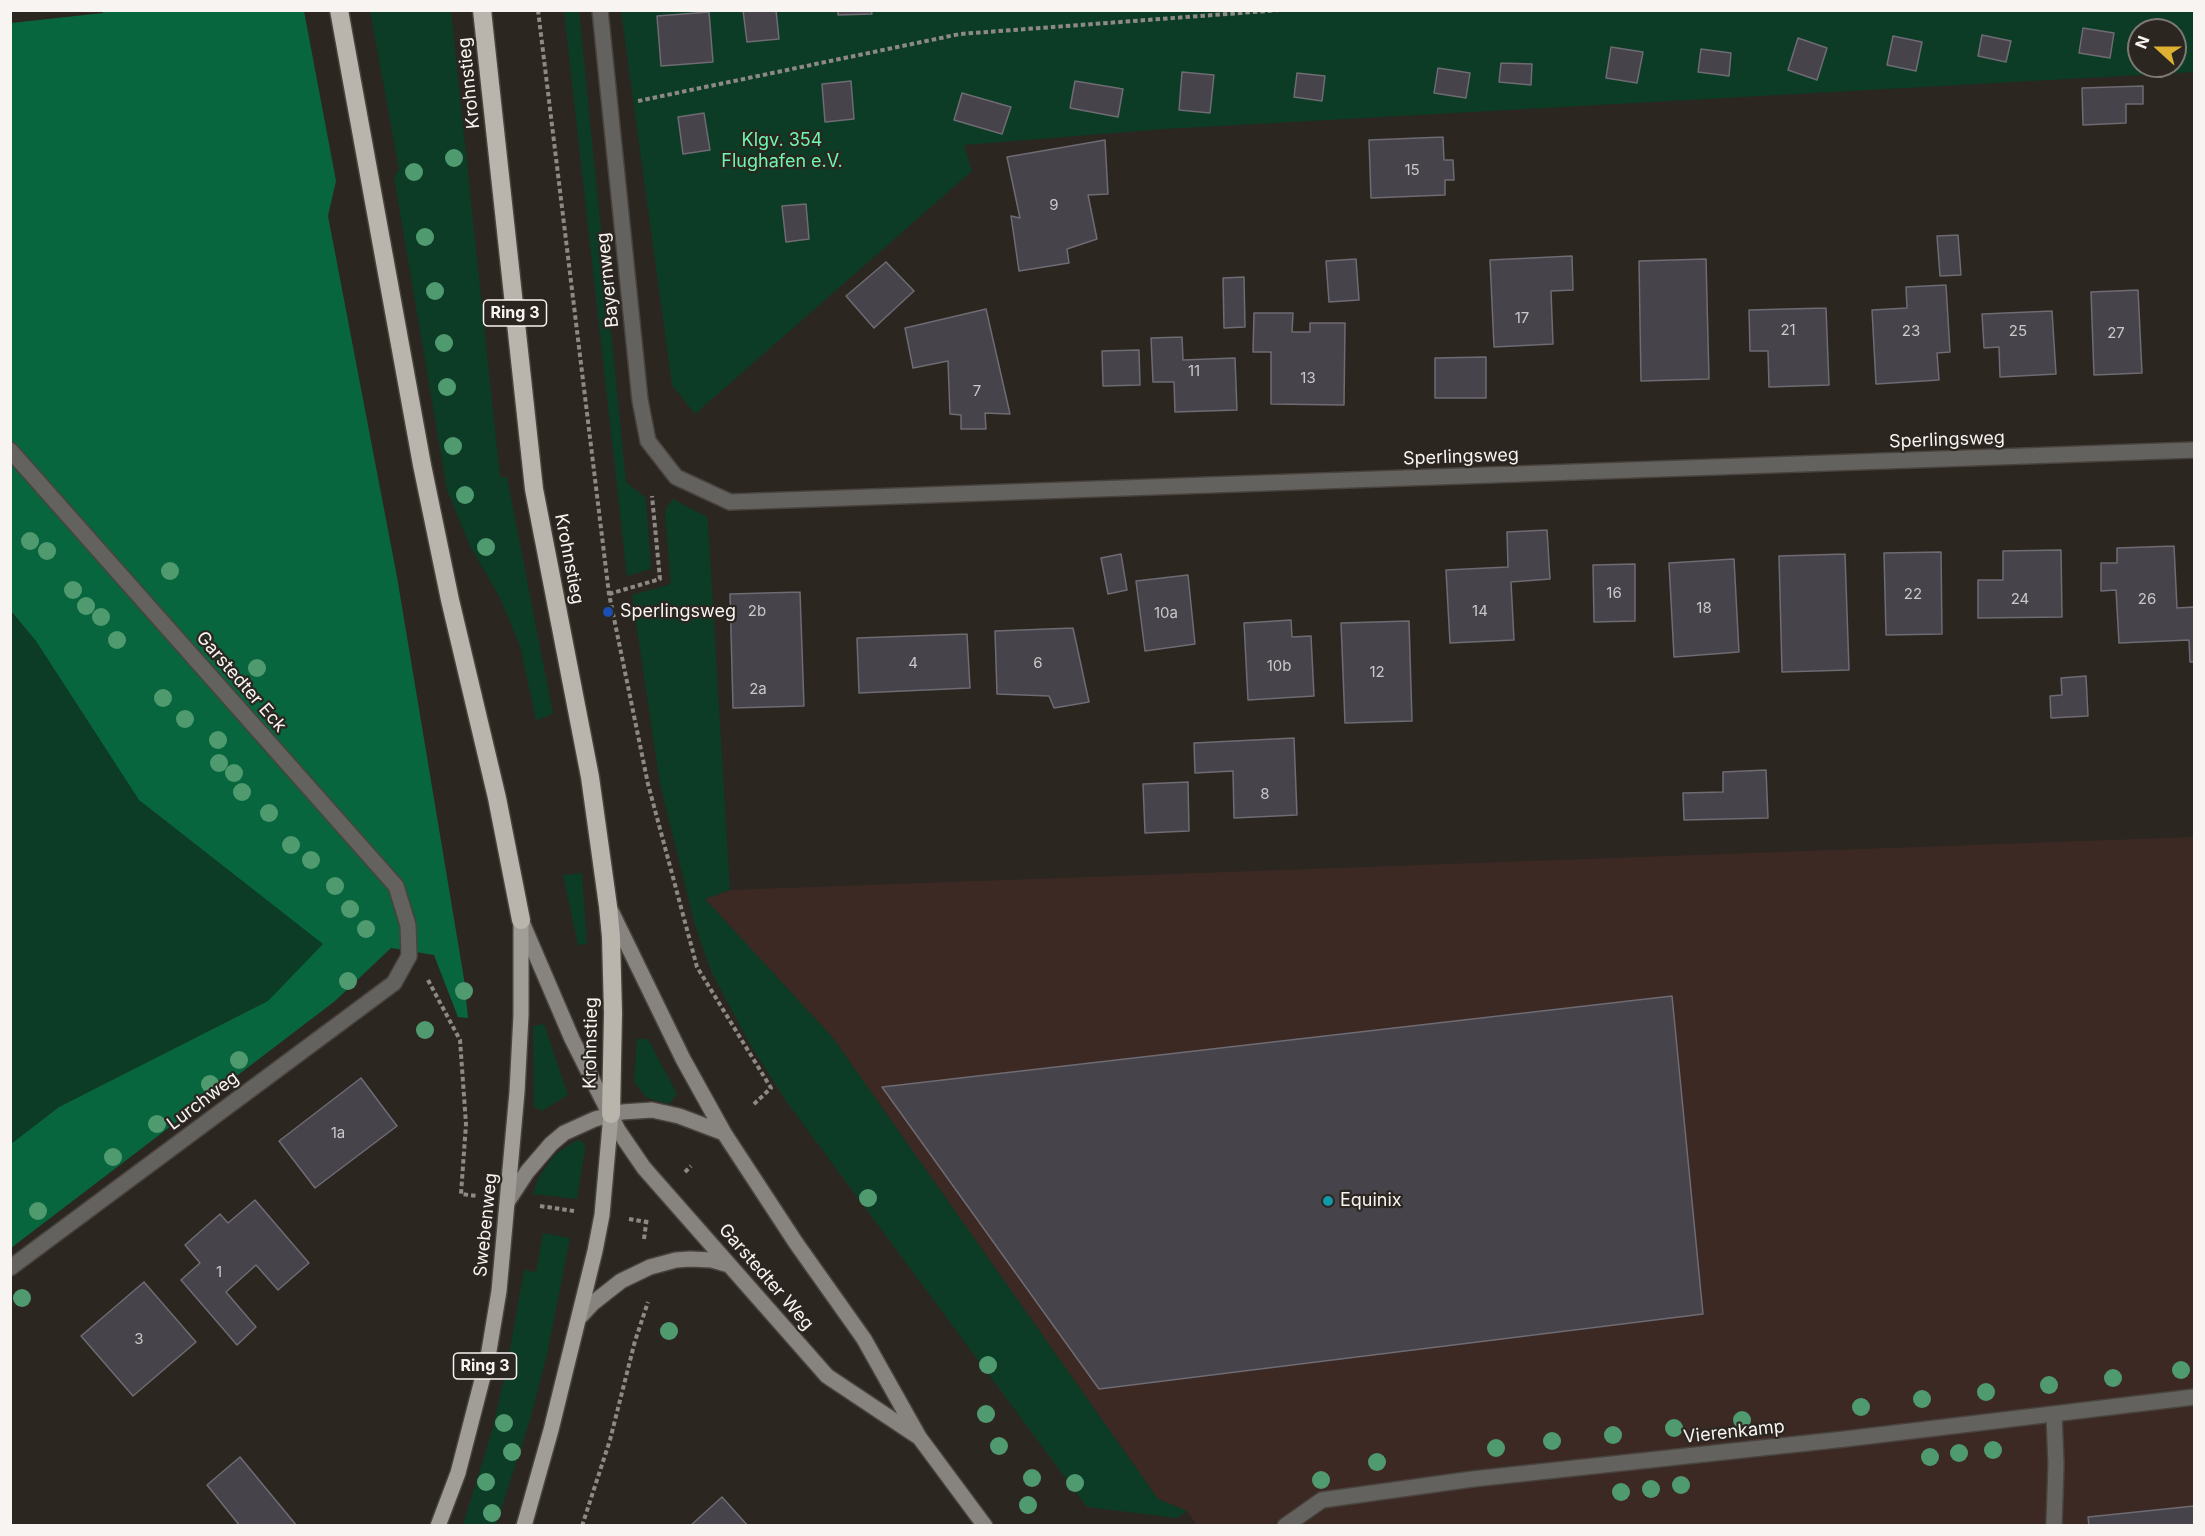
<!DOCTYPE html>
<html>
<head>
<meta charset="utf-8">
<style>
  body { margin:0 }
  #map { position:relative; width:2205px; height:1536px; overflow:hidden; background:#2c2621; font-family:Inter,sans-serif }
  canvas { display:block }
  .frame { position:absolute; inset:0; border:12px solid #f8f4f1; pointer-events:none }
  .north { position:absolute; left:2127px; top:18px; width:60px; height:60px; box-sizing:border-box; background:#2c2621; border:2px solid #7e7874; border-radius:50%; rotate:291deg; font-size:16px; font-weight:700; line-height:24px; text-align:center; color:#f8f4f1 }
  .north::after { content:''; display:block; margin:auto; width:21px; height:27px; background:#deb133; clip-path:polygon(50% 0,100% 100%,50% 72%,0 100%) }
</style>
</head>
<body>
<div id="map">
<canvas width="2205" height="1536"></canvas>
<div class="frame"></div>
<div class="north">N</div>
</div>
<script>
const ctx = document.querySelector('canvas').getContext('2d');
ctx.lineJoin = 'round';
function fill(path, color) { ctx.fillStyle = color; ctx.fill(path, 'evenodd'); }
const toPath = rows => new Path2D(rows.map(r => 'M' + r).join(''));
function strokePath(path, color, width, dash) { ctx.strokeStyle = color; ctx.lineWidth = width; ctx.lineCap = dash ? 'butt' : 'round'; ctx.setLineDash(dash || []); ctx.stroke(path); }
function drawText(font, color, halo, rows, align = 'center') {
  ctx.font = font + ' Inter,sans-serif'; ctx.lineWidth = 4.5; ctx.setLineDash([]); ctx.textBaseline = 'middle'; ctx.strokeStyle = halo; ctx.fillStyle = color; for (const [text, x, y, turn = 0] of rows) {
    ctx.save(); ctx.translate(x, y); ctx.rotate((+turn || 0) * Math.PI / 180); ctx.textAlign = isNaN(turn) ? turn : align; if (halo) ctx.strokeText(text, 0, 0); ctx.fillText(text, 0, 0); ctx.restore();
  }
}
fill(toPath([
  [2194,837,2194,1525,1197,1525,1187,1511,1158,1499,833,1038,705,899,730,890]
]), '#3c2924');
fill(toPath([
  [2194,10,2194,72,1165,129,964,145,972,171,695,414,672,385,621,11],
  [2139,30,2175,30,2175,66,2139,66],
  [370,11,451,11,500,477,507,477,553,714,536,720,520,646,500,598,470,546,447,490,394,177,399,169],
  [564,11,579,11,626,482,646,498,651,569,627,576],
  [673,499,707,517,708,523,730,890,705,899,833,1038,1158,1499,1187,1511,1177,1518,1087,1507,786,1101,751,1046,711,971,695,925,660,784,632,595,671,584,665,514,666,508],
  [10,611,36,641,139,800,324,944,268,1001,59,1107,11,1144],
  [582,873,587,944,578,945,563,875],
  [544,1024,568,1095,542,1111,534,1107,533,1026],
  [637,1039,648,1039,677,1094,669,1104,647,1098,634,1082],
  [580,1140,584,1143,585,1149,577,1199,533,1194,538,1178,555,1154,575,1141],
  [543,1233,570,1238,547,1355,530,1420,496,1525,463,1525,492,1431,507,1366,524,1270,536,1272]
]), '#0c3c25');
fill(toPath([
  [103,10,304,11,336,181,328,216,397,577,464,979,468,1018,458,1017,434,955,391,948,335,1001,11,1248,11,1144,59,1107,268,1001,323,944,139,800,36,641,11,611,11,23,103,13]
]), '#08663e');
const building = toPath([
  [743,10,776,10,779,39,747,42,743,10],
  [838,10,871,10,872,14,838,15,838,10],
  [709,12,713,62,661,66,657,16,709,12],
  [2083,28,2114,33,2110,58,2079,53,2083,28],
  [1982,35,2011,41,2006,62,1978,56,1982,35],
  [1893,36,1922,42,1916,71,1887,65,1893,36],
  [1798,38,1827,48,1817,80,1788,70,1798,38],
  [1611,47,1643,52,1637,83,1606,78,1611,47],
  [1701,49,1731,53,1729,76,1698,72,1701,49],
  [1501,63,1532,64,1531,85,1499,82,1501,63],
  [1438,68,1470,73,1466,98,1434,93,1438,68],
  [1182,72,1214,75,1210,113,1179,110,1182,72],
  [1297,73,1325,76,1322,101,1294,97,1297,73],
  [851,81,854,119,825,122,822,84,851,81],
  [1075,81,1123,89,1118,117,1070,108,1075,81],
  [2143,86,2143,104,2126,104,2126,123,2083,125,2082,88,2143,86],
  [962,93,1011,107,1002,134,954,120,962,93],
  [704,113,710,150,683,154,678,117,704,113],
  [1443,137,1444,160,1453,160,1454,180,1445,180,1445,195,1371,198,1369,140,1443,137],
  [1105,140,1108,194,1088,195,1097,239,1067,249,1069,263,1019,271,1011,216,1020,218,1007,157,1105,140],
  [806,204,809,239,786,242,782,206,806,204],
  [1958,235,1961,275,1940,276,1937,236,1958,235],
  [1572,256,1573,290,1551,291,1553,344,1494,347,1490,260,1572,256],
  [1356,259,1359,300,1329,302,1326,261,1356,259],
  [1706,259,1709,379,1641,381,1639,261,1706,259],
  [886,262,914,291,874,328,846,296,886,262],
  [1244,277,1245,327,1224,328,1223,278,1244,277],
  [1946,285,1950,352,1937,353,1939,380,1876,384,1872,310,1907,308,1906,287,1946,285],
  [2138,290,2142,373,2094,375,2091,292,2138,290],
  [1826,308,1829,385,1769,387,1768,351,1750,351,1749,310,1826,308],
  [986,309,1010,414,985,413,986,429,961,429,961,415,950,414,948,361,913,368,905,328,986,309],
  [2052,311,2056,374,2000,377,1999,347,1984,348,1982,314,2052,311],
  [1254,313,1293,313,1292,332,1310,332,1310,323,1345,323,1344,405,1271,404,1271,352,1253,352,1254,313],
  [1182,337,1183,360,1235,358,1237,410,1175,412,1174,382,1153,382,1151,338,1182,337],
  [1139,350,1140,385,1103,386,1102,351,1139,350],
  [1486,357,1486,398,1435,398,1435,358,1486,357],
  [1547,530,1550,579,1511,582,1514,640,1450,643,1446,570,1508,567,1507,532,1547,530],
  [2174,546,2177,608,2194,607,2194,662,2190,662,2189,640,2119,643,2116,590,2101,591,2101,563,2117,563,2117,548,2174,546],
  [2061,550,2062,617,1978,618,1978,580,2003,580,2003,551,2061,550],
  [1941,552,1942,634,1886,635,1884,553,1941,552],
  [1121,554,1127,590,1108,594,1101,558,1121,554],
  [1845,554,1849,670,1782,672,1779,556,1845,554],
  [1734,559,1739,652,1674,657,1669,563,1734,559],
  [1635,564,1635,621,1594,622,1593,565,1635,564],
  [1188,575,1195,644,1145,651,1136,581,1188,575],
  [800,592,804,706,733,708,730,594,800,592],
  [1291,620,1292,637,1311,636,1314,696,1248,700,1244,623,1291,620],
  [1409,621,1412,721,1345,723,1341,623,1409,621],
  [1073,628,1089,702,1054,708,1049,696,997,694,995,631,1073,628],
  [967,634,970,688,859,693,857,638,967,634],
  [2086,676,2088,716,2051,718,2050,696,2062,695,2061,678,2086,676],
  [1294,738,1297,815,1234,818,1233,771,1195,773,1194,743,1294,738],
  [1766,770,1768,818,1684,820,1683,793,1723,792,1723,772,1766,770],
  [1188,782,1189,831,1145,833,1143,784,1188,782],
  [1672,996,1703,1314,1099,1389,882,1087,1672,996],
  [361,1078,397,1126,315,1188,279,1141,361,1078],
  [255,1200,309,1263,278,1290,256,1265,226,1292,256,1327,237,1345,181,1280,200,1263,185,1245,220,1214,228,1223,255,1200],
  [144,1282,196,1342,133,1396,81,1336,144,1282],
  [240,1457,297,1526,240,1526,207,1485,240,1457],
  [722,1497,748,1526,690,1526,722,1497],
  [2194,1506,2194,1526,2089,1526,2088,1517,2194,1506]
]);
fill(building, '#46434b');
strokePath(building, '#6e6b73', 1.5);
const lane = toPath([
  [2054,1526,2056,1464,2054,1414]
]);
const street = toPath([
  [600,10,640,400,648,441,676,477,730,502,2194,450],
  [10,450,396,886,408,925,409,956,394,983,10,1268],
  [1285,1526,1322,1500,1473,1479,1845,1439,2194,1397]
]);
const secondary = toPath([
  [611,911,683,1059,724,1133,796,1243,864,1339,919,1437,985,1526],
  [521,920,572,1039,595,1085,618,1130,644,1168,827,1376,917,1436],
  [508,1201,527,1172,551,1144,564,1133,595,1119,622,1112,652,1110,679,1116,724,1133],
  [581,1316,593,1303,621,1281,650,1267,676,1260,690,1259,712,1260,729,1265]
]);
const primary = toPath([
  [438,1526,458,1473,488,1357,499,1291,517,1092,521,1015,521,920],
  [524,1526,551,1430,595,1251,602,1215,611,1114]
]);
const highway = toPath([
  [339,10,422,465,450,600,497,798,521,920],
  [482,10,534,489,590,777,608,906,611,937,613,1013,611,1114]
]);
strokePath(lane, '#49433e', 18);
strokePath(street, '#49433e', 18);
strokePath(secondary, '#49433e', 18);
strokePath(primary, '#49433e', 18);
strokePath(highway, '#49433e', 21);
strokePath(toPath([
  [538,10,609,594,648,784,697,967,771,1088,753,1105],
  [638,101,960,34,1280,10],
  [609,594,660,579,652,496],
  [428,980,460,1040,466,1124,461,1194,477,1196],
  [685,1172,691,1166],
  [540,1206,574,1211],
  [629,1219,646,1222],
  [644,1239,647,1217],
  [582,1526,610,1440,635,1341,648,1302]
]), '#8e8985', 4, [4.5, 3]);
strokePath(lane, '#64625f', 15);
strokePath(street, '#64625f', 15);
strokePath(secondary, '#87847f', 15);
strokePath(primary, '#a19e97', 15);
strokePath(highway, '#b9b5ad', 18);
ctx.fillStyle = '#509a6f';
for (const [x, y] of [
  [454,158],
  [414,172],
  [425,237],
  [435,291],
  [444,343],
  [447,387],
  [453,446],
  [465,495],
  [30,541],
  [486,547],
  [47,551],
  [170,571],
  [73,590],
  [86,606],
  [101,617],
  [117,640],
  [257,668],
  [163,698],
  [185,719],
  [218,740],
  [219,763],
  [234,773],
  [242,792],
  [269,813],
  [291,845],
  [311,860],
  [335,886],
  [350,909],
  [366,929],
  [348,981],
  [464,991],
  [425,1030],
  [239,1060],
  [210,1084],
  [157,1124],
  [113,1157],
  [868,1198],
  [38,1211],
  [22,1298],
  [669,1331],
  [988,1365],
  [2181,1370],
  [2113,1378],
  [2049,1385],
  [1986,1392],
  [1922,1399],
  [1861,1407],
  [986,1414],
  [1742,1420],
  [504,1423],
  [1674,1428],
  [1613,1435],
  [1552,1441],
  [999,1446],
  [1496,1448],
  [1993,1450],
  [512,1452],
  [1959,1453],
  [1930,1457],
  [1377,1462],
  [1032,1478],
  [1321,1480],
  [486,1482],
  [1075,1483],
  [1681,1485],
  [1651,1489],
  [1621,1492],
  [1028,1505],
  [492,1513]
]) { ctx.beginPath(); ctx.arc(x, y, 9, 0, 2 * Math.PI); ctx.fill(); }
for (const [x, y, r, color] of [
  [608,612,6,"#1a4fb4"],
  [1328,1201,6,"#0f9aa8"]
]) { const dot = new Path2D(); dot.arc(x, y, r, 0, 2 * Math.PI); ctx.fillStyle = color; ctx.fill(dot); strokePath(dot, '#2c2621', 2); }
drawText('15px', '#ccc8c8', null, [
  ["15",1412,170],
  ["9",1054,205],
  ["17",1522,318],
  ["21",1788,330],
  ["23",1911,331],
  ["25",2018,331],
  ["27",2116,333],
  ["11",1194,371],
  ["13",1308,378],
  ["7",977,391],
  ["16",1614,593],
  ["22",1913,594],
  ["24",2020,599],
  ["26",2147,599],
  ["18",1704,608],
  ["2b",757,611],
  ["14",1480,611],
  ["10a",1166,613],
  ["4",913,663],
  ["6",1038,663],
  ["10b",1279,666],
  ["12",1377,672],
  ["2a",758,689],
  ["8",1265,794],
  ["1a",338,1133],
  ["1",219,1272],
  ["3",139,1339]
]);
for (const [x, y, w] of [
  [515,313,63],
  [485,1366,63]
]) { const box = new Path2D(); box.roundRect(x - w / 2, y - 13, w, 26, 4.5); ctx.fillStyle = '#2c2621'; ctx.fill(box); strokePath(box, '#f8f4f1', 1.5); }
drawText('bold 16px', '#f8f4f1', null, [
  ["Ring 3",515,313],
  ["Ring 3",485,1366]
]);
drawText('18px', '#f8f4f1', '#2c2621', [
  ["Krohnstieg",469,83,-96],
  ["Bayernweg",608,280,-96],
  ["Sperlingsweg",1947,440,-2],
  ["Sperlingsweg",1461,457,-2],
  ["Krohnstieg",569,559,79],
  ["Garstedter Eck",241,682,49],
  ["Krohnstieg",591,1043,-89],
  ["Lurchweg",203,1101,-37],
  ["Swebenweg",486,1225,-84],
  ["Garstedter Weg",766,1277,49],
  ["Vierenkamp",1734,1432,-6]
]);
drawText('18px', '#6df8af', '#2c2621', [
  ["Klgv. 354",782,141],
  ["Flughafen e.V.",782,162]
]);
drawText('18px', '#f8f4f1', '#2c2621', [
  ["Sperlingsweg",620,612],
  ["Equinix",1340,1201]
], 'left');
</script>
</body>
</html>
